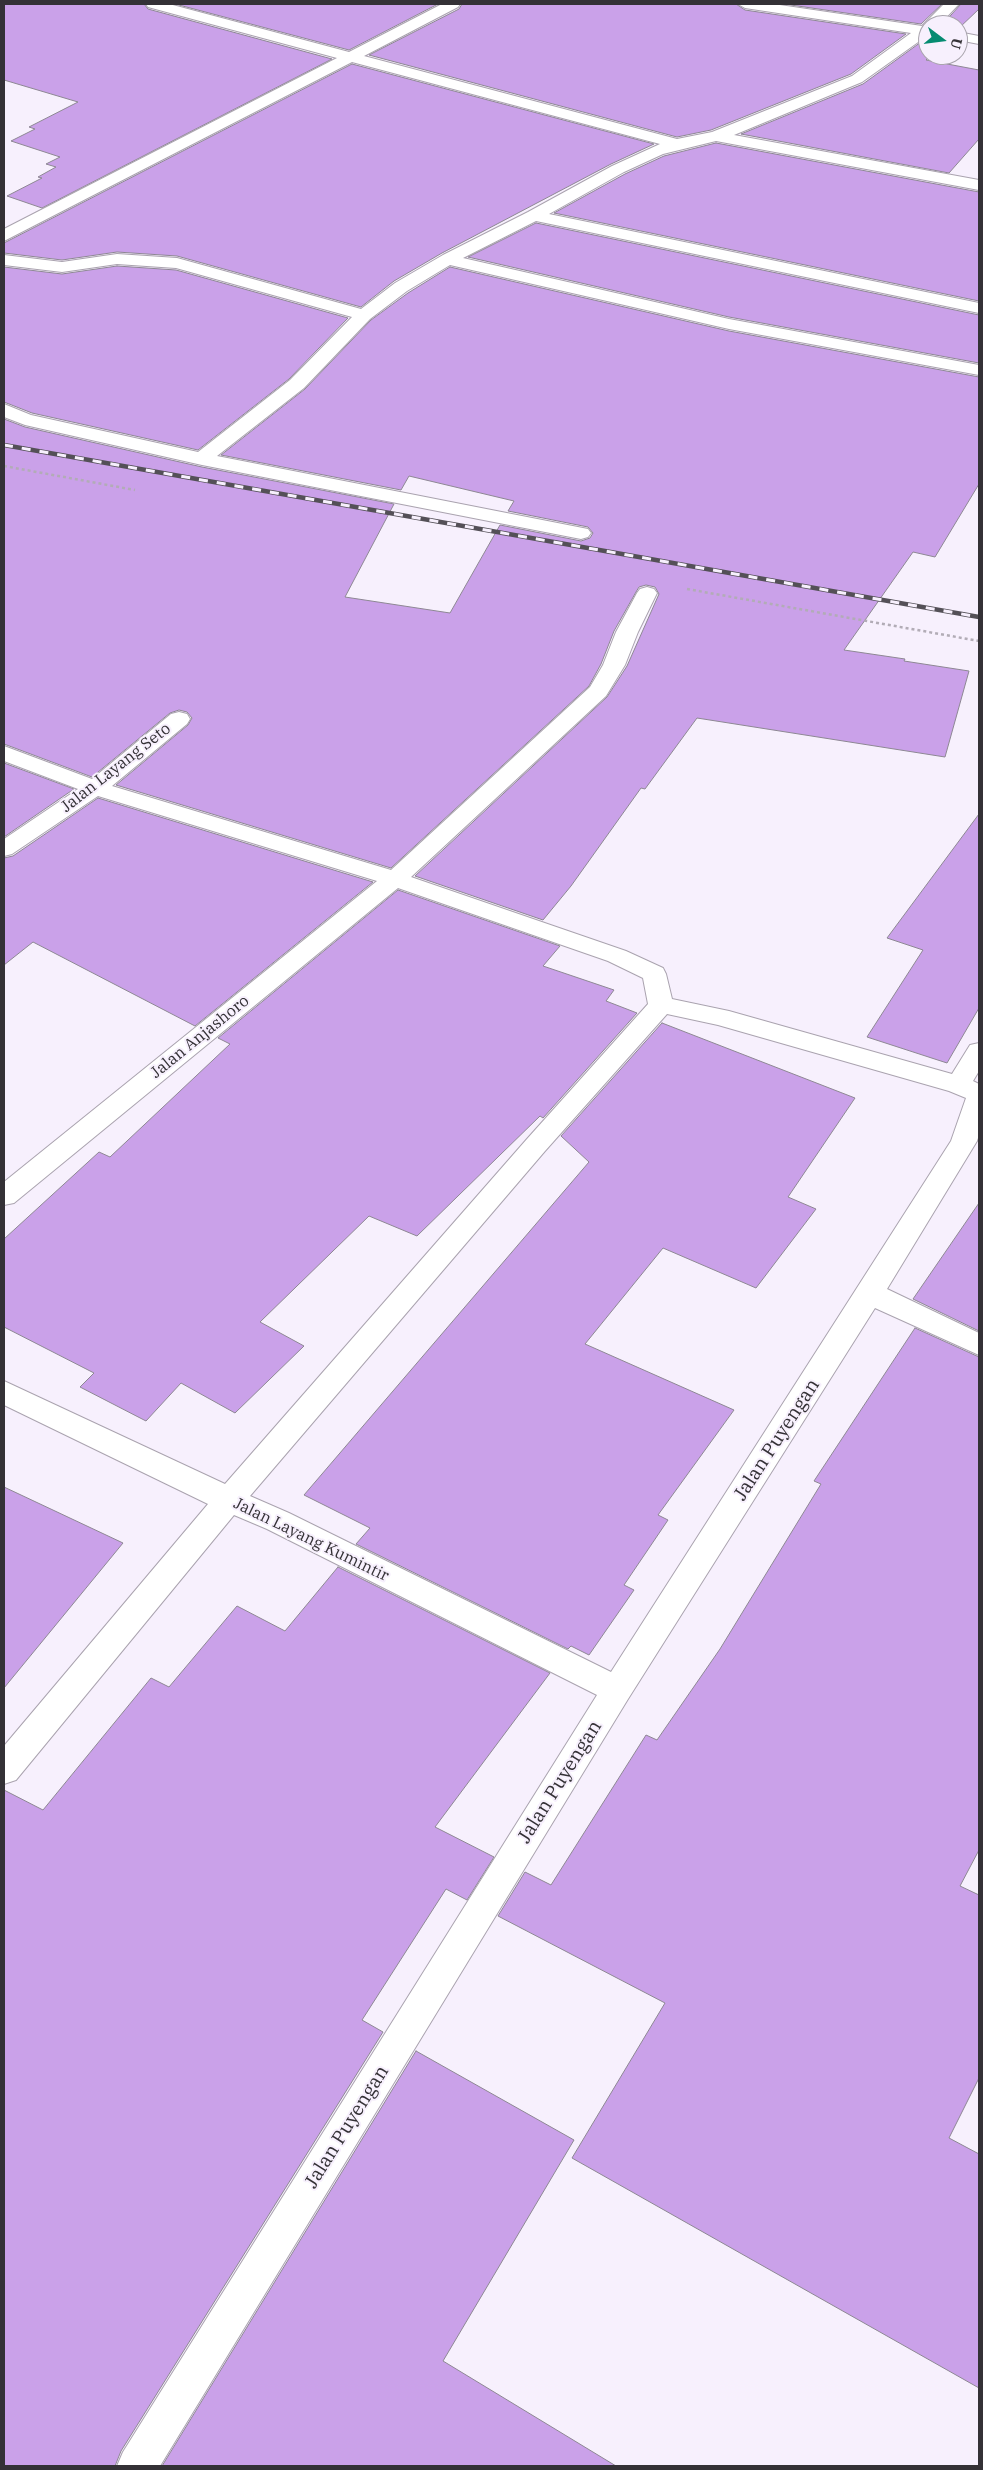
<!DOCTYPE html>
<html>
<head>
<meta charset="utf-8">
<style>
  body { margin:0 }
  #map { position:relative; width:983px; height:2470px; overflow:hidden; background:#f7f0fd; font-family:"IBM Plex Serif",serif }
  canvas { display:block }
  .frame { position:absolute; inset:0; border:5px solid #343136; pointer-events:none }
  .north { position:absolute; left:918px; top:15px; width:50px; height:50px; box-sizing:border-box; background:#f7f0fd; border:1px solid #a9a4ad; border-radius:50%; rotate:105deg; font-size:14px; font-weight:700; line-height:20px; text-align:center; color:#343136 }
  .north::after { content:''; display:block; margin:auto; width:18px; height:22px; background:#058b71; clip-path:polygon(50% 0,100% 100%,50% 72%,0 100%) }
</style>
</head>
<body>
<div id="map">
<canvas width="983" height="2470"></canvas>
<div class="frame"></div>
<div class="north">U</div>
</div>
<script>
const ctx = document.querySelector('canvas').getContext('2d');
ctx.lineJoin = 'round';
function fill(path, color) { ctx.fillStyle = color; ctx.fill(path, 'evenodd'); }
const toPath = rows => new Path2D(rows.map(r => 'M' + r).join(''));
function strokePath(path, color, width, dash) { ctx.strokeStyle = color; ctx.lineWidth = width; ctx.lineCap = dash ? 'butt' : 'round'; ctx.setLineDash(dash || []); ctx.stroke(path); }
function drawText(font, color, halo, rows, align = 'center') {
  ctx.font = font + ' "IBM Plex Serif",serif'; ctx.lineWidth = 4; ctx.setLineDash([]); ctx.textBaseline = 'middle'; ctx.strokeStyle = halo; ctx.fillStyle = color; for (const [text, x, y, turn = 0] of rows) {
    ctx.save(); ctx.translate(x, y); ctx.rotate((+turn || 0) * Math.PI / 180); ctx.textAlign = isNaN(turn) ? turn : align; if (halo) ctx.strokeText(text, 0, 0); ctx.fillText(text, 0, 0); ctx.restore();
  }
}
const building = toPath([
  [4,4,144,4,148,9,332,59,42,208,7,196,42,178,38,177,56,167,46,164,60,157,11,141,35,129,29,127,78,102,4,80,4,4],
  [175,4,438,4,349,50,175,4],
  [462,4,736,4,745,10,906,34,851,74,711,130,677,137,369,55,459,9,462,4],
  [784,4,942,4,921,24,784,4],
  [961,4,979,4,979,9,958,29,958,25,942,25,961,4],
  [928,37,928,55,931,55,926,60,979,70,979,139,949,173,741,134,863,84,928,37],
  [352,64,654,144,611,164,442,253,394,281,361,307,177,256,117,252,62,260,4,253,4,243,352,64],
  [716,143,979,192,979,301,554,213,625,174,664,156,716,143],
  [536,223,979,315,979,363,729,317,468,257,536,223],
  [117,266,176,270,348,318,289,379,198,450,32,413,4,402,4,267,62,274,117,266],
  [450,267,729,331,979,377,979,484,935,557,913,552,844,650,905,659,904,661,969,671,945,757,697,718,645,789,641,788,571,886,543,920,415,876,607,697,627,666,659,594,655,587,646,585,639,587,636,592,614,631,601,664,589,686,391,868,116,785,188,725,192,718,187,712,179,710,170,713,92,777,4,744,4,419,25,427,202,467,394,504,345,597,450,613,500,525,581,541,590,538,593,533,588,527,508,511,514,501,409,476,401,490,221,455,305,389,371,320,408,293,450,267],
  [4,763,74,789,4,837,4,763],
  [98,798,373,882,195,1026,33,942,4,965,4,858,13,856,98,798],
  [979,814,979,1008,947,1063,867,1037,923,950,887,938,979,814],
  [398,890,560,946,543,966,614,990,606,1001,637,1013,543,1118,540,1116,417,1236,369,1216,260,1322,304,1346,235,1413,181,1383,146,1421,80,1387,94,1373,4,1327,4,1239,99,1152,110,1157,230,1044,218,1038,398,890],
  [662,1023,855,1098,788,1197,816,1209,756,1288,663,1248,585,1344,734,1410,658,1515,668,1520,624,1585,634,1590,589,1655,571,1646,568,1649,356,1544,370,1528,304,1495,589,1162,561,1136,662,1023],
  [979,1203,979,1331,913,1299,979,1203],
  [915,1328,979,1357,979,1850,960,1886,979,1895,979,2078,949,2138,979,2154,979,2388,572,2158,665,2003,498,1916,525,1872,551,1885,646,1735,657,1740,720,1649,821,1484,814,1481,915,1328],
  [4,1487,123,1543,4,1688,4,1487],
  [338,1567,550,1673,435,1827,494,1857,467,1900,446,1889,362,2020,383,2032,121,2451,115,2466,4,2466,4,1790,43,1810,151,1678,169,1687,237,1606,285,1631,338,1567],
  [416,2051,574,2140,443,2361,616,2466,162,2466,416,2051]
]);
fill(building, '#caa1e9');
strokePath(building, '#8d8793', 1);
const street = toPath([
  [146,4,169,4,349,52,442,4,460,4,458,7,364,56,677,139,712,132,852,76,911,33,745,8,738,4,773,4,922,26,944,4,959,4,939,25,928,25,928,35,862,82,734,135,979,180,979,190,716,141,663,154,624,172,549,214,979,303,979,313,536,221,463,258,729,319,979,365,979,375,729,329,450,265,407,291,370,319,304,388,217,456,588,529,591,533,588,537,581,539,202,465,25,425,4,417,4,404,31,415,198,452,290,380,352,317,176,268,117,264,62,272,4,265,4,255,62,262,117,254,177,258,361,309,395,283,443,255,528,212,612,166,660,144,352,62,4,241,4,229,337,58,148,7,146,4],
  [958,32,979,36,979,44,958,40,958,32],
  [647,587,654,589,657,593,638,632,625,665,606,696,411,877,626,951,663,968,666,974,672,999,729,1011,952,1074,970,1045,979,1043,979,1071,973,1081,979,1084,979,1135,977,1141,887,1289,979,1333,979,1355,875,1308,628,1699,160,2466,117,2466,123,2452,597,1695,267,1529,234,1515,16,1780,4,1784,4,1746,208,1504,4,1405,4,1381,225,1484,527,1139,648,1004,643,978,608,961,398,888,14,1203,4,1205,4,1182,377,881,98,796,12,854,4,856,4,839,78,789,4,761,4,746,92,779,171,714,179,712,187,714,190,719,187,724,112,786,391,870,590,687,603,665,616,632,637,593,640,589,647,587],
  [667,1014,718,1025,949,1091,966,1098,951,1141,611,1672,289,1513,250,1496,545,1151,667,1014]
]);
strokePath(street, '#aaa3af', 2);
strokePath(toPath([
  [4,466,135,490],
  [687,589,979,641]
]), '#b2acb6', 2.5, [3, 3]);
fill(street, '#fff');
const rail = toPath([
  [4,445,979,617]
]);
strokePath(rail, '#545057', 4.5);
strokePath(rail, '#f7f0fd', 3, [9]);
drawText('16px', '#343136', '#f7f0fd', [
  ["Jalan Layang Seto",116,768,-38],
  ["Jalan Anjashoro",200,1037,-39],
  ["Jalan Layang Kumintir",311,1540,26]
]);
drawText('19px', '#343136', '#f7f0fd', [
  ["Jalan Puyengan",777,1440,-57],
  ["Jalan Puyengan",560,1782,-58],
  ["Jalan Puyengan",347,2127,-58]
]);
</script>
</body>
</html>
